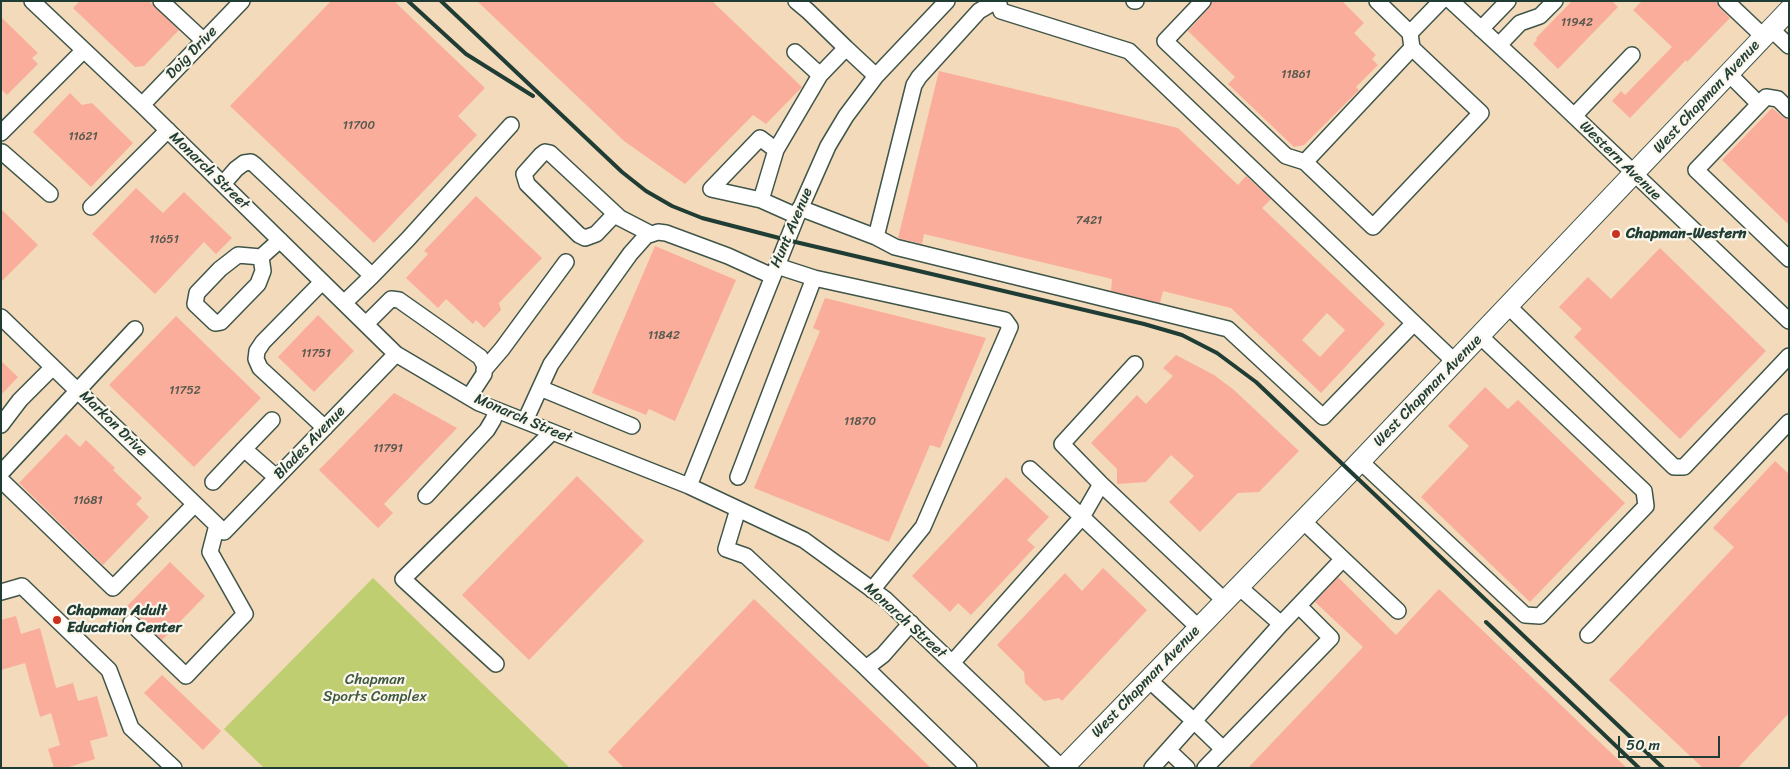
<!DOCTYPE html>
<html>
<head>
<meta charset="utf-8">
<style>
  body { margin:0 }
  #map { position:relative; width:1790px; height:769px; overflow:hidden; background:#f3dabb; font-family:Sriracha,sans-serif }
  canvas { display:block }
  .frame { position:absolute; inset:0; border:2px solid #1f3d34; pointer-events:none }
  .scale { position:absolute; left:1618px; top:736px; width:102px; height:22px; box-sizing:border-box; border:2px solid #1f3d34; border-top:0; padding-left:6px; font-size:15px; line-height:18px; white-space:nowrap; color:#1f3d34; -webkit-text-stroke:4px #fbf7ec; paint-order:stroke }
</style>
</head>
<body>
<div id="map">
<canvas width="1790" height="769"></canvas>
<div class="frame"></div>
<div class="scale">50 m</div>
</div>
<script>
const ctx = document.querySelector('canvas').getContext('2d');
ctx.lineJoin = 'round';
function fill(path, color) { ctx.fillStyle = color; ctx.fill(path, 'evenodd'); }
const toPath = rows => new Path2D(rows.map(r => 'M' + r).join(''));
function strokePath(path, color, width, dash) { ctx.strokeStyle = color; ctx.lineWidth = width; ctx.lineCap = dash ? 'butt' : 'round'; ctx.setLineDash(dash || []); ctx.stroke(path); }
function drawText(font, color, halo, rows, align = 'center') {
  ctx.font = font + ' Sriracha,sans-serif'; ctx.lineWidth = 4.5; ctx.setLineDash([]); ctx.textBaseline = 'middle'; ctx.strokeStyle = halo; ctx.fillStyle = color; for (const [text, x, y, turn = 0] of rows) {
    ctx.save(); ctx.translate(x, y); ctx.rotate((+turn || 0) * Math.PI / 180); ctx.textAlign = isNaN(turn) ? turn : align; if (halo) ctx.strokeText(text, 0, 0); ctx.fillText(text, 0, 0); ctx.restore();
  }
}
fill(toPath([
  [373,578,570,768,264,768,224,729]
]), '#bfce70');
fill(toPath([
  [80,1,149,1,179,30,144,66,135,67,73,8],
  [331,1,394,1,485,88,458,116,477,135,374,243,230,106],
  [477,1,712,1,802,87,766,124,753,115,685,184,624,141],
  [1212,1,1342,1,1364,23,1354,33,1376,55,1372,59,1378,65,1356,87,1359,90,1304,145,1294,147,1228,84,1235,77,1188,31,1210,7],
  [1572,1,1612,1,1618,7,1558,69,1533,44,1537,40,1536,38],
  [1642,1,1717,1,1719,7,1730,18,1687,62,1686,60,1630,118,1612,101,1621,91,1625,95,1672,47,1633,10],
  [1,17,38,53,32,58,38,64,7,95,1,89],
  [939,71,1178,128,1238,185,1246,176,1258,187,1271,199,1262,208,1385,324,1321,393,1231,308,1163,291,1160,303,1111,291,1112,279,924,234,922,244,898,238],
  [1327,313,1345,330,1320,357,1302,340],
  [70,93,82,105,92,103,133,143,91,187,33,132],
  [1772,108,1783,117,1789,119,1789,225,1722,160],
  [136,188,163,213,184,192,232,238,216,254,204,242,155,294,92,234],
  [476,196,542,258,499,303,501,310,484,328,476,320,473,324,446,299,438,308,406,278,428,254,424,251],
  [1,209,38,245,1,282],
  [655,246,736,280,675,421,649,409,646,415,592,393],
  [1660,248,1766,351,1680,439,1574,337,1582,329,1559,307,1588,277,1611,299],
  [825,298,986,338,940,448,930,445,889,542,754,488,820,331,813,328],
  [318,315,354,351,314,392,278,357],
  [176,316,261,398,194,467,109,385],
  [1176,355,1214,375,1234,390,1299,451,1259,492,1238,493,1200,532,1169,502,1194,476,1171,455,1146,482,1117,484,1117,469,1091,443,1137,395,1146,404,1173,376,1163,368],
  [1,361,18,377,1,395],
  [1485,387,1508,409,1518,400,1625,503,1530,602,1421,497,1469,446,1448,426],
  [394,393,457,428,384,504,393,513,378,528,319,470],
  [66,434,80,447,86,440,115,468,113,470,142,498,136,504,149,517,103,565,19,483],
  [1775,461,1789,474,1789,713,1738,768,1703,768,1609,680,1734,547,1713,528],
  [577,476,644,541,529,660,462,595],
  [1006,477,1049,517,1027,540,1035,547,971,615,958,603,950,612,912,576],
  [170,562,205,596,162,640,127,606],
  [1103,568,1147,610,1062,701,1059,698,1044,701,1025,683,1024,672,997,645,1065,573,1082,591],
  [1338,577,1396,635,1439,589,1627,768,1248,768,1363,647,1315,602],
  [754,599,931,768,624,768,608,752],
  [16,616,21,634,40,628,56,688,73,683,78,701,97,696,108,736,90,741,95,759,66,768,54,768,48,749,60,745,51,713,40,717,25,663,1,670,1,620],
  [162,675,221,731,203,750,144,693]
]), '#faad9b');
const minor = toPath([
  [32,1,142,105,396,354,479,403,689,486,804,540,885,599,1062,768],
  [161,1,204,41],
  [796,1,808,11,846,48],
  [1134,1,1136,1],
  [1203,1,1165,41,1286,156,1305,162,1373,227,1481,113,1412,48,1410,33],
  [1377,1,1410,33,1441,1],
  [1451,1,1529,73,1789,321],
  [1726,1,1764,37],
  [1481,29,1508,1],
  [1771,29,1789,46],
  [1499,45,1520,23,1540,16,1555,1],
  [795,52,820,75],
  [1729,74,1759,104],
  [142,105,242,1],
  [1789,110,1778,99,1766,97,1696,170,1789,259],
  [1574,116,1632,55],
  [1,133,84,50],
  [2,152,50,194],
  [1305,162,1412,48],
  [223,184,236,169,244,163,251,162,255,165,366,270,372,276,344,303],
  [761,200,711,189,760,138,776,150],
  [91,207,168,130],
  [800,208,876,237,914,85,919,77,979,11,996,1],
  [615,214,596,234,585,238,579,235,527,184,524,174,541,155,545,152,550,153,620,218,651,234],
  [797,216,761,200,776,150,820,75,846,48,876,76],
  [876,237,895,247,1228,329,1323,417,1414,323,1129,51,1001,11,998,1],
  [261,257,263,271,258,284,221,322,215,323,195,304,197,293,220,269,238,255,261,257,280,240],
  [777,266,814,278,1005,320,1010,327,923,527,872,590],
  [372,276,408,239,511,125],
  [322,282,263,342,257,351,256,359,260,368,325,428],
  [1508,306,1674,467,1684,467,1789,356],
  [1,317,224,532,396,354],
  [1414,323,1455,362],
  [366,324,391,299,399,300,480,357,485,366,484,374,469,397],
  [1135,364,1062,444,1101,484,1225,601],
  [484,370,502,349,566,262],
  [540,388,551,364,630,254,646,236,658,232,666,233,728,256,772,276],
  [272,420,244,449,276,477],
  [525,421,540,388,632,426],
  [1,425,20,400,53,367],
  [1360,461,1525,615,1540,616,1646,506,1644,491,1480,336],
  [1,473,135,329],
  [738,477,814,278],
  [1,480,113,588,195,504],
  [213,482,244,449],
  [1101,484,1082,517,1199,628],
  [689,486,797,216,828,146,846,116,876,76,947,1],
  [426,496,487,430,493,420,497,410],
  [738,509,726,549,746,556,866,668,883,655,911,623],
  [1343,559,1398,611],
  [1239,587,1281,624,1343,559,1303,521],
  [1,592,22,586,109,670,131,728,174,768],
  [131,623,186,676,245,614,210,552,217,525],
  [1588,635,1789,422],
  [952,663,1082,517,1030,469],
  [496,664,403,579,552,432],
  [866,668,969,768],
  [1149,680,1194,721,1281,624],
  [1168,750,1187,768],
  [1152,768,1194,721,1223,749],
  [1205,768,1331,638,1299,606]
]);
const major = toPath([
  [1063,768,1350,472,1789,10]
]);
strokePath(minor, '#3f5548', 18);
strokePath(major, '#3f5548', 22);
strokePath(minor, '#fff', 15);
strokePath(major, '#fff', 20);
strokePath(toPath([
  [408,1,466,54,533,96],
  [441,1,622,172,646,191,672,206,702,218,787,240,1144,324,1182,335,1217,353,1256,382,1663,768],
  [1486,622,1639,768]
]), '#1f3d34', 4);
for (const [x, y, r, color] of [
  [1616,234,5,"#c8321e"],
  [57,620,5,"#c8321e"]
]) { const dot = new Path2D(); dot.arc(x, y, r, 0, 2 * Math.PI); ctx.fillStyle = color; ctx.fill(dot); strokePath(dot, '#fbf7ec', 2); }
drawText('12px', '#56594e', null, [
  ["11942",1577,23],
  ["11861",1296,75],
  ["11700",359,126],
  ["11621",83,137],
  ["7421",1089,221],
  ["11651",164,240],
  ["11842",664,336],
  ["11751",316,354],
  ["11752",185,391],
  ["11870",860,422],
  ["11791",388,449],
  ["11681",88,501]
]);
drawText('15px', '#1f3d34', '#fbf7ec', [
  ["Doig Drive",192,53,-46],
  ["West Chapman Avenue",1707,97,-47],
  ["Western Avenue",1620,161,44],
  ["Monarch Street",209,171,44],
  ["Hunt Avenue",792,228,-67],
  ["West Chapman Avenue",1428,391,-46],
  ["Monarch Street",523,419,23],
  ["Markon Drive",113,424,44],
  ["Blades Avenue",310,443,-46],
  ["Monarch Street",905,621,42],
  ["West Chapman Avenue",1146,682,-46]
]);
drawText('bold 15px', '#1f3d34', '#fbf7ec', [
  ["Chapman-Western",1626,234],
  ["Chapman Adult",67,611],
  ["Education Center",67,628]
], 'left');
drawText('15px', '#3f5a40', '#fbf7ec', [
  ["Chapman",375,680],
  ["Sports Complex",375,697]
]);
</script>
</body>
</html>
